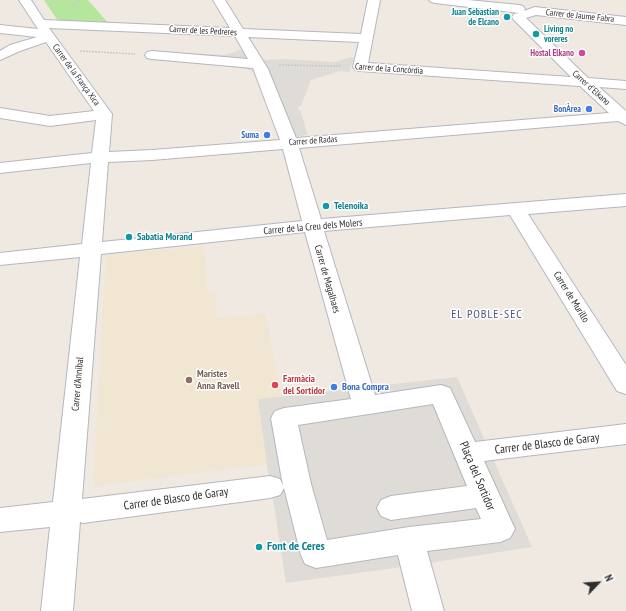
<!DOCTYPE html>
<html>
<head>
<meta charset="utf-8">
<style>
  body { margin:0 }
  #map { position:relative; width:626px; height:611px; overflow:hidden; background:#efe9e1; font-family:"PT Sans Narrow",sans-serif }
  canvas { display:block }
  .north { position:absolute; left:578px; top:563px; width:40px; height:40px; -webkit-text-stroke:3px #fff; paint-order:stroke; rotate:65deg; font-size:11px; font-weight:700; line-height:16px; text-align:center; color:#2e2e2e }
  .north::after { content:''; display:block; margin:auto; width:14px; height:18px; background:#2e2e2e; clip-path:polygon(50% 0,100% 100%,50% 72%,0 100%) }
</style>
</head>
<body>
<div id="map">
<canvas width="626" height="611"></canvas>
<div class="north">N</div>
</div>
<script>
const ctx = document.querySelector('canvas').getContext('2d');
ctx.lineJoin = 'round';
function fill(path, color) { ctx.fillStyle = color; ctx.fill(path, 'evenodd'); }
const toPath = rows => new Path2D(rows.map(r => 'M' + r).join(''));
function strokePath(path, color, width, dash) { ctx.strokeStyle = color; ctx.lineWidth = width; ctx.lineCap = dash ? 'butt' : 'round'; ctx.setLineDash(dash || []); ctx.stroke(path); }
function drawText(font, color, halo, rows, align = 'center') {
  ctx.font = font + ' "PT Sans Narrow",sans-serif'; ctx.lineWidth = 3; ctx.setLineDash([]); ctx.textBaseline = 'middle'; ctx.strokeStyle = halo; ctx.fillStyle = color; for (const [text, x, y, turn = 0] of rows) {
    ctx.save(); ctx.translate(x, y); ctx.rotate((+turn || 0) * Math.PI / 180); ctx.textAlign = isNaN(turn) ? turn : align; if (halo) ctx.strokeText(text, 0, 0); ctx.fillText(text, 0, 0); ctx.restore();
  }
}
fill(toPath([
  [204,246,208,293,215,292,217,318,266,314,281,396,258,399,268,464,93,486,106,255]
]), '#f0e6d1');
fill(toPath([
  [44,0,88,0,109,24,58,21]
]), '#b6e59e');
fill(toPath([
  [242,49,254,72,233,64,146,59,152,55,154,51,226,55],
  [352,57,354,59,349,72,340,71,311,80,301,106,299,106,298,110,300,110,308,135,292,137,262,60,285,59,335,62],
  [457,377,532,547,416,565,286,583,273,499,270,487,258,399]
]), '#dfdcd8');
const minor = toPath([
  [19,0,31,0,44,20,230,28,213,0,225,0,243,29,361,34,368,0,380,0,368,63,571,77,514,20,512,17,514,14,519,13,435,3,431,2,429,0,468,0,519,5,523,6,525,9,524,11,535,7,626,17,626,25,536,15,526,18,588,78,626,81,626,89,599,87,626,111,626,125,618,121,299,148,321,219,626,194,626,206,528,214,626,365,626,394,617,391,510,215,324,231,375,395,441,385,450,388,475,442,626,424,626,444,484,461,515,529,510,538,500,542,427,551,444,611,412,611,398,555,316,568,305,564,301,555,284,488,280,495,270,498,83,523,80,522,73,611,41,611,50,527,0,532,0,508,53,502,80,257,0,265,0,253,82,244,91,163,0,173,0,163,92,153,96,120,50,126,0,118,0,108,50,116,94,111,46,42,20,51,0,60,0,51,10,45,37,37,0,33,0,25,38,29,19,0],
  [49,28,235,36,248,59,152,51,147,52,145,55,147,58,152,59,253,68,280,140,152,150,109,152,112,114,49,28],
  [248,37,359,42,353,67,355,70,360,71,580,86,609,113,296,138,268,69,248,37],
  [283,149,302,221,102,242,108,162,152,160,283,149],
  [305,232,351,399,284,408,275,411,271,418,283,486,280,479,270,476,82,499,101,254,305,232],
  [433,404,467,486,391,496,381,500,377,508,381,516,391,520,476,508,481,519,409,527,327,540,311,484,298,425,433,404]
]);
strokePath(minor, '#b4b7c1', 2);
strokePath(toPath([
  [71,8,79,0],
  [80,51,135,54],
  [279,65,342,66]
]), '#c9c9c9', 1.5, [2, 1]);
fill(minor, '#fff');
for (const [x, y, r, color] of [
  [507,17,4,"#0f9aa8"],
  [536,34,4,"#0f9aa8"],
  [582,53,4,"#d1479c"],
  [589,109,4,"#3f7fe0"],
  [267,135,4,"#3f7fe0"],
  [326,206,4,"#0f9aa8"],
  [129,237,4,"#0f9aa8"],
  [189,380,4,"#8d6e63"],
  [275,385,4,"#e0444e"],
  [334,387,4,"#3f7fe0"],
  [259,547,4,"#0f9aa8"]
]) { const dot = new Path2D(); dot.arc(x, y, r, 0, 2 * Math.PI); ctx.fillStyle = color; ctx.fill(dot); strokePath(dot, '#fff', 1.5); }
drawText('bold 9px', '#0d838f', '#fff', [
  ["Juan Sebastian",499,12],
  ["de Elcano",499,22],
  ["Living no",544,29,"left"],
  ["voreres",544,39,"left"]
], 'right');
drawText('9px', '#2e2e2e', '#fff', [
  ["Carrer de Jaume Fabra",580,16,6],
  ["Carrer de les Pedreres",203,31,3],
  ["Carrer de la Concòrdia",389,69,4],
  ["Carrer de la França Xica",76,75,54],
  ["Carrer d'Elkano",591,88,42],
  ["Carrer de Radas",313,141,-4]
]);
drawText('bold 9px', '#b23c85', '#fff', [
  ["Hostal Elkano",574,53]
], 'right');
drawText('bold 9px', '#366cbe', '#fff', [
  ["BonÀrea",581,109],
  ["Suma",259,135]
], 'right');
drawText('bold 10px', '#0d838f', '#fff', [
  ["Telenoika",334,206],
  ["Sabatia Morand",137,237]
], 'left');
drawText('10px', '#2e2e2e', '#fff', [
  ["Carrer de la Creu dels Molers",313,227,-5],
  ["Carrer de Magalhaes",327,279,74],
  ["Carrer de Murillo",571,297,58],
  ["Carrer d'Anníbal",78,384,-85]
]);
drawText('bold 10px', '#785e54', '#fff', [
  ["Maristes",197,374],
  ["Anna Ravell",197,386]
], 'left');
drawText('bold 10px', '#be3a42', '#fff', [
  ["Farmàcia",283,379],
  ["del Sortidor",283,391]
], 'left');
drawText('bold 10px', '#366cbe', '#fff', [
  ["Bona Compra",342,387]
], 'left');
ctx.letterSpacing = '1px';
drawText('12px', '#4d5680', '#fff', [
  ["EL POBLE-SEC",487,315]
]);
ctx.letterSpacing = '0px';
drawText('12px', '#2e2e2e', '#fff', [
  ["Carrer de Blasco de Garay",547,444,-7],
  ["Plaça del Sortidor",477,476,67],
  ["Carrer de Blasco de Garay",176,499,-8]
]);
drawText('bold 12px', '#0d838f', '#fff', [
  ["Font de Ceres",267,547]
], 'left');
</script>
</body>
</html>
